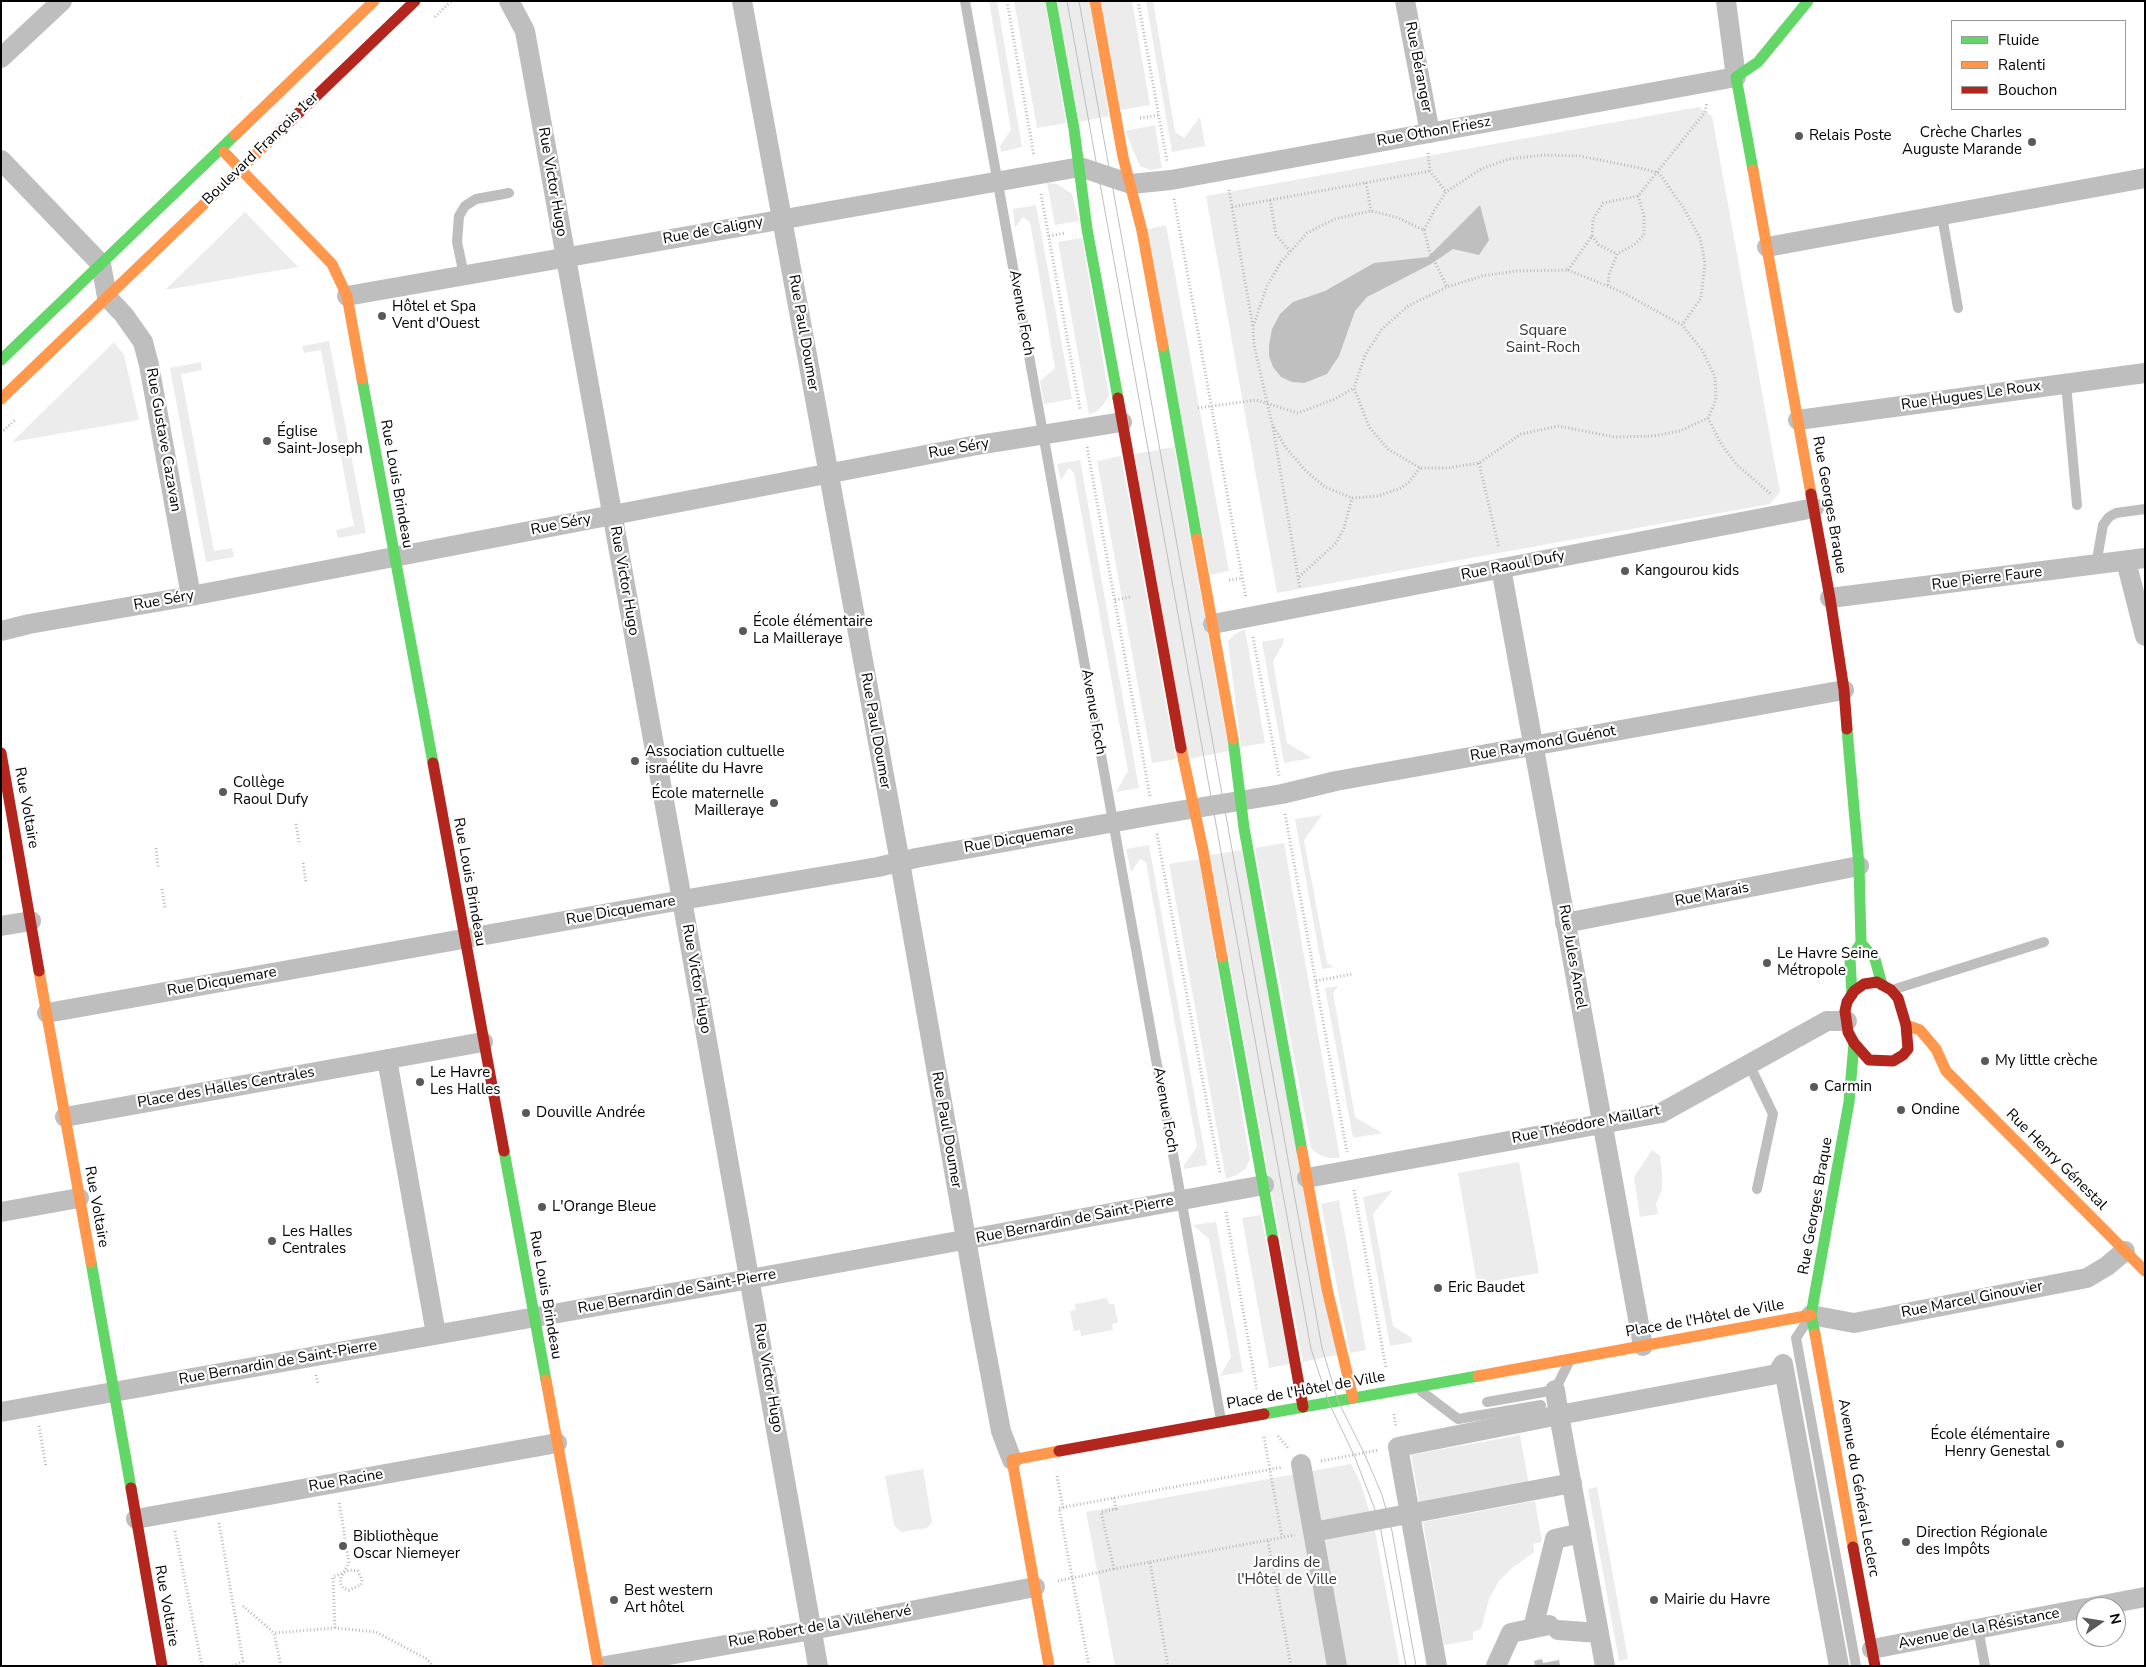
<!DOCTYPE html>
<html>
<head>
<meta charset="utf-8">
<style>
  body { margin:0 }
  #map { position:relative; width:2146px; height:1667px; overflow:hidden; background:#fff; font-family:"Nunito Sans",sans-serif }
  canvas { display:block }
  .frame { position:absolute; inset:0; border:2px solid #000; pointer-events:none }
  .legend { position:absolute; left:1951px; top:20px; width:175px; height:90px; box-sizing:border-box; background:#fff; border:1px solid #999; margin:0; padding:6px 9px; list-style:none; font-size:15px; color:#000 }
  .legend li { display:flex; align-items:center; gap:10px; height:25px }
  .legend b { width:25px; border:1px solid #999 }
  .north { position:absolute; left:2076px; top:1597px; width:50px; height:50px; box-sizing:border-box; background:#fff; border:1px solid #999; border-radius:50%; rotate:77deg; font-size:14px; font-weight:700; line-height:20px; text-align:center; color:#000 }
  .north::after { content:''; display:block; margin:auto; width:18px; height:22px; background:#595959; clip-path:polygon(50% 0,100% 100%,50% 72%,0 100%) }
</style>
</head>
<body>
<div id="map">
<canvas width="2146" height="1667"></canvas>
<div class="frame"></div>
<ul class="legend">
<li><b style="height:6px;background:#63d668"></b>Fluide</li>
<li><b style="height:6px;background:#ff974d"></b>Ralenti</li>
<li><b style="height:6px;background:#b3261e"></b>Bouchon</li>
</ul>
<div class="north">N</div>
</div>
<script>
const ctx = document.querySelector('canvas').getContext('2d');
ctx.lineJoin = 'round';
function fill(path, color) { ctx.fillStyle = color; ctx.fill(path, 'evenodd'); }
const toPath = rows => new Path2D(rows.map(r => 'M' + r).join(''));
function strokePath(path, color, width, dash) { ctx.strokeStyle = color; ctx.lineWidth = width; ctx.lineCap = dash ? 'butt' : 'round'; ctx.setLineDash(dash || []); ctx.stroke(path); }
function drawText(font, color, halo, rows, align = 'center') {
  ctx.font = font + ' "Nunito Sans",sans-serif'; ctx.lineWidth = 4.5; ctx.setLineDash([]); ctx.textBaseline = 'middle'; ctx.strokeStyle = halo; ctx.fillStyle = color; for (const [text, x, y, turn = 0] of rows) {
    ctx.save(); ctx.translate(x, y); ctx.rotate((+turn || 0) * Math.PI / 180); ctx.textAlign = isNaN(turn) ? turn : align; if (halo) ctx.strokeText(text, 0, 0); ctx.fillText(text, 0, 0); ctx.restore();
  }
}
fill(toPath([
  [989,1,997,1,1022,147,1001,152,1000,146,1011,130],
  [1014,1,1045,1,1066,123,1037,128],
  [1057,1,1089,1,1109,116,1079,122],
  [1101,1,1132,1,1150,105,1121,110],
  [1146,1,1153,1,1175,132,1184,138,1200,117,1205,146,1172,152],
  [1699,107,1712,116,1780,492,1770,504,1277,593,1206,196],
  [1155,125,1162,168,1150,170,1140,166,1125,131],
  [1047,183,1057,184,1072,194,1079,221,1055,225],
  [1036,205,1072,399,1044,404,1040,381,1055,368,1030,222,1023,217,1015,228,1013,209],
  [245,212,298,267,165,290],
  [1166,225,1229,571,1210,575,1147,229],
  [1082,238,1109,395,1104,404,1097,411,1089,415,1058,242],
  [329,341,366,533,338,538,336,530,354,526,321,350,304,353,302,346],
  [114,342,124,355,139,420,12,442],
  [201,362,202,370,181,374,214,551,232,548,234,557,206,562,170,368],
  [1174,447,1229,751,1188,759,1134,454],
  [1121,456,1176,759,1152,763,1097,461],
  [1080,460,1139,788,1116,792,1128,771,1074,473,1069,468,1061,480,1057,464],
  [1245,629,1265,743,1241,747,1228,641,1235,634],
  [1284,638,1283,644,1273,662,1287,743,1312,758,1284,763,1262,642],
  [1322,815,1304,840,1327,963,1334,967,1322,969,1295,819],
  [1284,843,1340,1158,1328,1158,1318,1154,1311,1148,1255,848],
  [1149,845,1207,1165,1184,1169,1184,1165,1197,1147,1146,862,1140,859,1131,872,1126,849],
  [1242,850,1337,1355,1303,1362,1210,855],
  [1199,859,1250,1160,1245,1169,1237,1175,1226,1179,1169,864],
  [1338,986,1333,993,1355,1117,1382,1133,1353,1138,1325,988],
  [1652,1150,1660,1156,1662,1173,1662,1189,1656,1204,1658,1214,1640,1217,1634,1177],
  [1519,1162,1539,1273,1477,1284,1458,1173],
  [1393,1190,1373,1214,1393,1326,1412,1338,1412,1342,1390,1346,1363,1197],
  [1339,1200,1366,1350,1350,1353,1321,1204],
  [1261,1215,1290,1364,1269,1368,1242,1218],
  [1216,1222,1243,1372,1220,1376,1231,1357,1209,1239,1193,1225],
  [1107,1298,1109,1304,1114,1304,1118,1323,1112,1324,1113,1330,1081,1336,1080,1330,1074,1331,1070,1311,1076,1310,1075,1304],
  [1520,1435,1529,1486,1420,1506,1411,1455],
  [1351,1464,1361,1484,1375,1531,1400,1666,1115,1666,1086,1512],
  [923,1469,932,1522,927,1528,901,1532,894,1525,885,1476],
  [1597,1487,1628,1659,1619,1661,1588,1489],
  [1535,1501,1542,1542,1533,1544,1534,1552,1512,1568,1499,1581,1489,1599,1481,1629,1473,1632,1473,1640,1444,1645,1423,1522]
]), '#ececec');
fill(toPath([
  [1480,205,1489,240,1479,255,1453,249,1431,264,1367,297,1355,311,1339,356,1327,374,1304,383,1292,382,1281,377,1273,367,1269,356,1269,345,1272,329,1280,314,1293,302,1325,291,1374,263,1428,257],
  [1542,1659,1543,1663,1559,1660,1560,1666,1535,1666,1534,1661]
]), '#bfbfbf');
strokePath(toPath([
  [1007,1,1034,156],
  [1138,1,1167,161],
  [435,17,451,1],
  [1140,118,1159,115],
  [1428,153,1430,171,1446,192],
  [1366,183,1371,211],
  [1229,190,1253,327],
  [1041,194,1080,409],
  [1174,199,1246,598],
  [1270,200,1276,235,1290,251],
  [1232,207,1430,171],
  [1424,230,1429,250,1447,287],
  [1049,236,1065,233],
  [1592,236,1599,245,1617,254],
  [1568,270,1622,292,1682,325,1702,350,1715,377,1716,400,1708,418,1680,431,1653,436,1614,437,1559,426,1521,434,1479,463,1447,468,1420,468,1388,449,1369,427,1354,388,1365,355,1382,329,1408,306,1447,287,1482,276,1517,271,1568,270],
  [1568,270,1592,236,1593,219,1603,203,1638,196,1705,112,1707,102],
  [1608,285,1609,275,1617,254,1634,245,1644,235,1644,216,1638,196],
  [1198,408,1256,400,1298,413,1335,399,1354,388],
  [1708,418,1720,442,1736,464,1772,495],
  [1273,427,1300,589],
  [1,433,15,420],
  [1087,447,1150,796],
  [1479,463,1499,548],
  [1420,468,1409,482,1401,488,1378,496,1352,498,1325,487,1306,471,1286,448,1272,424,1254,345,1253,327,1267,286,1281,262,1307,233,1335,219,1371,211,1396,217,1424,230,1435,209,1446,192,1481,169,1509,159,1543,155,1580,156,1640,168,1659,173,1683,207,1700,238,1705,263,1701,298,1682,325],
  [1299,577,1336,543,1344,528,1352,498],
  [1229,580,1243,578],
  [1115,600,1130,597],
  [1253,637,1279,776],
  [1285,814,1347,1152],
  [296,824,299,842],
  [1157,834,1220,1174],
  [156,848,158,867],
  [303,863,306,883],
  [162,889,165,908],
  [1316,981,1352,974],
  [1354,1190,1386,1368],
  [1226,1212,1257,1391],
  [316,1375,318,1384],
  [1394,1414,1396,1428],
  [39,1426,46,1467],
  [1278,1436,1288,1448],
  [1264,1437,1282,1537],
  [1321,1461,1379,1450],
  [1057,1476,1063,1508],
  [1114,1498,1116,1509,1101,1512,1114,1569,1150,1562,1168,1666],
  [219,1523,243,1661,233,1666],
  [175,1531,202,1666],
  [1268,1541,1291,1666],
  [1150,1562,1295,1535],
  [1058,1581,1114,1569],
  [243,1606,274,1633],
  [335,1628,333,1577,350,1570,358,1571,362,1580,361,1585,349,1590,343,1588,340,1583,341,1577,349,1563,339,1501],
  [281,1666,274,1633,335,1628,376,1632,427,1659,433,1666],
  [1089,1666,1059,1508,1283,1467]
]), '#b9b9b9', 3, [1, 2.5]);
strokePath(toPath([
  [965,1,1221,1420],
  [1942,216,1958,308],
  [464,275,457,242,459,216,465,206,476,199,509,193],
  [2066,384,2077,505],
  [2096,565,2103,525,2109,517,2116,513,2145,509],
  [1892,990,2044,942],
  [1749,1064,1773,1114,1757,1189],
  [1808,1320,1796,1338,1856,1666],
  [1421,1391,1458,1419,1541,1405],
  [1487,1402,1555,1390,1569,1362],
  [1978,1628,1985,1666]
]), '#bebebe', 10);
strokePath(toPath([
  [509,1,525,31,682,900,818,1666],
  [742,1,900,862,980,1319,1001,1431,1012,1460],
  [1405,1,1430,133],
  [1,58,62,1],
  [1,160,101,264,107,297,124,315,143,342,149,365,191,596],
  [1767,247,2145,178],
  [347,296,1080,167,1131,184,1171,180,1736,77,1726,1],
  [1798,420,2145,373],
  [2126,561,2145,636],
  [1501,568,1643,1346],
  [1830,598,2145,558],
  [1213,624,1814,508],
  [1,631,29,624,191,596,972,446,1122,422],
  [1565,923,1859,866],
  [1,926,31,921],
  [47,1013,682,900,878,867,916,858,1154,815,1282,794,1336,781,1844,690],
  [387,1059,436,1334],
  [65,1117,483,1042],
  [1307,1178,1661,1113,1827,1021,1847,1021],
  [1,1212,79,1198],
  [1811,1315,1854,1323,2087,1278,2107,1266,2125,1251],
  [1783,1364,1839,1666],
  [1555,1390,1559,1415,1777,1374,1783,1364],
  [1,1412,750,1279,1264,1185],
  [1301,1464,1337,1666],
  [136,1519,557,1443],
  [1313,1532,1572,1483],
  [2092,1607,2145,1597],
  [1533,1628,1555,1539,1581,1533],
  [1558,1630,1599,1633],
  [1872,1649,2086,1608],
  [605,1666,812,1630,1035,1587],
  [1437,1666,1398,1447,1559,1415,1605,1666],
  [1496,1666,1511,1633,1549,1625]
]), '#bebebe', 20);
strokePath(toPath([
  [1051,1,1074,129,1087,229,1118,398],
  [1753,170,1736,77,1758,62,1808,1],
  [1163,346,1197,539],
  [1,360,235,135],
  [362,379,433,763],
  [1847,729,1859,866,1861,943,1850,959,1852,995],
  [1233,739,1244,828,1302,1151],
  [1861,943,1875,959,1882,985],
  [1222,957,1273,1240],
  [504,1151,546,1380],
  [91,1262,131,1488],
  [1815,1334,1811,1315,1849,1102,1854,1043],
  [1264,1414,1478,1376]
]), '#63d668', 11);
strokePath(toPath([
  [1095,1,1123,157,1142,231,1163,346],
  [235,135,374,1],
  [224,152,332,264,347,296,362,379],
  [1753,170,1811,494],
  [1,399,282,129],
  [1197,539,1233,739],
  [1181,748,1203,850,1222,957],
  [39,971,91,1262],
  [1906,1025,1920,1030,1936,1049,1946,1071,2145,1271],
  [1302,1151,1327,1289,1353,1398],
  [1815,1334,1853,1547],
  [1478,1376,1811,1315],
  [546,1380,598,1666],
  [1049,1666,1012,1460,1059,1451]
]), '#ff974d', 11);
strokePath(toPath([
  [282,129,415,1],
  [1118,398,1181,748],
  [1811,494,1830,598,1844,690,1847,729],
  [1,753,39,971],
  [433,763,504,1151],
  [1877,982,1891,990,1898,998,1906,1025,1908,1049,1903,1055,1893,1061,1869,1060,1854,1043,1848,1032,1845,1011,1847,1002,1854,991,1864,984,1877,982],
  [1273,1240,1303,1407],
  [1059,1451,1264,1414],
  [131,1488,162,1666],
  [1853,1547,1875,1666]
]), '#b3261e', 11);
strokePath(toPath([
  [1067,1,1311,1349,1329,1403,1354,1455,1379,1520,1406,1666],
  [1079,1,1322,1348,1338,1401,1364,1453,1382,1495,1392,1531,1416,1666]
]), '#bebebe', 1);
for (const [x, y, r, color] of [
  [1799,136,5,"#595959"],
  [2032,142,5,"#595959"],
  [382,316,5,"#595959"],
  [267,441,5,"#595959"],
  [1625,571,5,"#595959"],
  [743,631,5,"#595959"],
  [635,761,5,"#595959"],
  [223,792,5,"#595959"],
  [774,803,5,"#595959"],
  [1767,963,5,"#595959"],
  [1985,1061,5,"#595959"],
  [420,1082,5,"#595959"],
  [1814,1087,5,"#595959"],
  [1901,1110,5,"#595959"],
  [526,1113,5,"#595959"],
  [542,1207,5,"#595959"],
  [272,1241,5,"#595959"],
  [1438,1288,5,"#595959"],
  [2060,1444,5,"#595959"],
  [1906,1542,5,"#595959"],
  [343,1546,5,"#595959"],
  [614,1600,5,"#595959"],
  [1654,1600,5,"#595959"]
]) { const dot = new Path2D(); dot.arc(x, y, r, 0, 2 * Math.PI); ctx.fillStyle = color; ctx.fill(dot); strokePath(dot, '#fff', 2); }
drawText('15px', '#000', '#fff', [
  ["Rue Béranger",1418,67,79],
  ["Rue Othon Friesz",1434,132,-10],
  ["Boulevard François 1er",261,149,-44],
  ["Rue Victor Hugo",552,182,80],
  ["Rue de Caligny",713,231,-10],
  ["Avenue Foch",1021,313,80],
  ["Rue Paul Doumer",803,333,80],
  ["Rue Hugues Le Roux",1971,396,-8],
  ["Rue Gustave Cazavan",163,440,80],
  ["Rue Séry",959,449,-10],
  ["Rue Louis Brindeau",396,484,80],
  ["Rue Georges Braque",1829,505,80],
  ["Rue Séry",561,525,-11],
  ["Rue Raoul Dufy",1513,566,-11],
  ["Rue Pierre Faure",1987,579,-7],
  ["Rue Victor Hugo",624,581,80],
  ["Rue Séry",164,601,-10],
  ["Avenue Foch",1093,712,80],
  ["Rue Paul Doumer",875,731,80],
  ["Rue Raymond Guénot",1543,744,-10],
  ["Rue Voltaire",26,808,80],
  ["Rue Dicquemare",1019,839,-10],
  ["Rue Louis Brindeau",469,882,80],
  ["Rue Marais",1712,895,-11],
  ["Rue Dicquemare",621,911,-10],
  ["Rue Jules Ancel",1572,957,80],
  ["Rue Victor Hugo",696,979,80],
  ["Rue Dicquemare",222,982,-10],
  ["Place des Halles Centrales",226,1088,-10],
  ["Avenue Foch",1165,1110,80],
  ["Rue Théodore Maillart",1586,1125,-11],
  ["Rue Paul Doumer",946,1130,80],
  ["Rue Henry Génestal",2056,1160,45],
  ["Rue Georges Braque",1816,1206,-80],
  ["Rue Voltaire",96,1207,80],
  ["Rue Bernardin de Saint-Pierre",1075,1220,-11],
  ["Rue Bernardin de Saint-Pierre",677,1292,-10],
  ["Rue Louis Brindeau",545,1295,80],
  ["Rue Marcel Ginouvier",1972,1300,-11],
  ["Place de l'Hôtel de Ville",1705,1319,-10],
  ["Rue Bernardin de Saint-Pierre",278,1363,-10],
  ["Rue Victor Hugo",768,1378,80],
  ["Place de l'Hôtel de Ville",1306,1391,-10],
  ["Rue Racine",346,1481,-10],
  ["Avenue du Général Leclerc",1858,1488,80],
  ["Rue Voltaire",166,1606,80],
  ["Rue Robert de la Villehervé",820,1627,-10],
  ["Avenue de la Résistance",1979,1629,-11]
]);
drawText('15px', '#000', '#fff', [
  ["Crèche Charles",2022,133,"right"],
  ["Auguste Marande",2022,150,"right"],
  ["Relais Poste",1809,136],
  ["Hôtel et Spa",392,307],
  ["Vent d'Ouest",392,324],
  ["Église",277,432],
  ["Saint-Joseph",277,449],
  ["Kangourou kids",1635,571],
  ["École élémentaire",753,622],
  ["La Mailleraye",753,639],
  ["Association cultuelle",645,752],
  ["israélite du Havre",645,769],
  ["Collège",233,783],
  ["Raoul Dufy",233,800],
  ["École maternelle",764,794,"right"],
  ["Mailleraye",764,811,"right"],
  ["Le Havre Seine",1777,954],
  ["Métropole",1777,971],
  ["My little crèche",1995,1061],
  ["Le Havre",430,1073],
  ["Les Halles",430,1090],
  ["Carmin",1824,1087],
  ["Ondine",1911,1110],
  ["Douville Andrée",536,1113],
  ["L'Orange Bleue",552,1207],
  ["Les Halles",282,1232],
  ["Centrales",282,1249],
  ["Eric Baudet",1448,1288],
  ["École élémentaire",2050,1435,"right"],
  ["Henry Genestal",2050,1452,"right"],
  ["Direction Régionale",1916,1533],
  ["des Impôts",1916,1550],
  ["Bibliothèque",353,1537],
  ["Oscar Niemeyer",353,1554],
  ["Best western",624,1591],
  ["Art hôtel",624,1608],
  ["Mairie du Havre",1664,1600]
], 'left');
drawText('15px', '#333', '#fff', [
  ["Square",1543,331],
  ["Saint-Roch",1543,348],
  ["Jardins de",1287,1563],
  ["l'Hôtel de Ville",1287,1580]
]);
</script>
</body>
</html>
